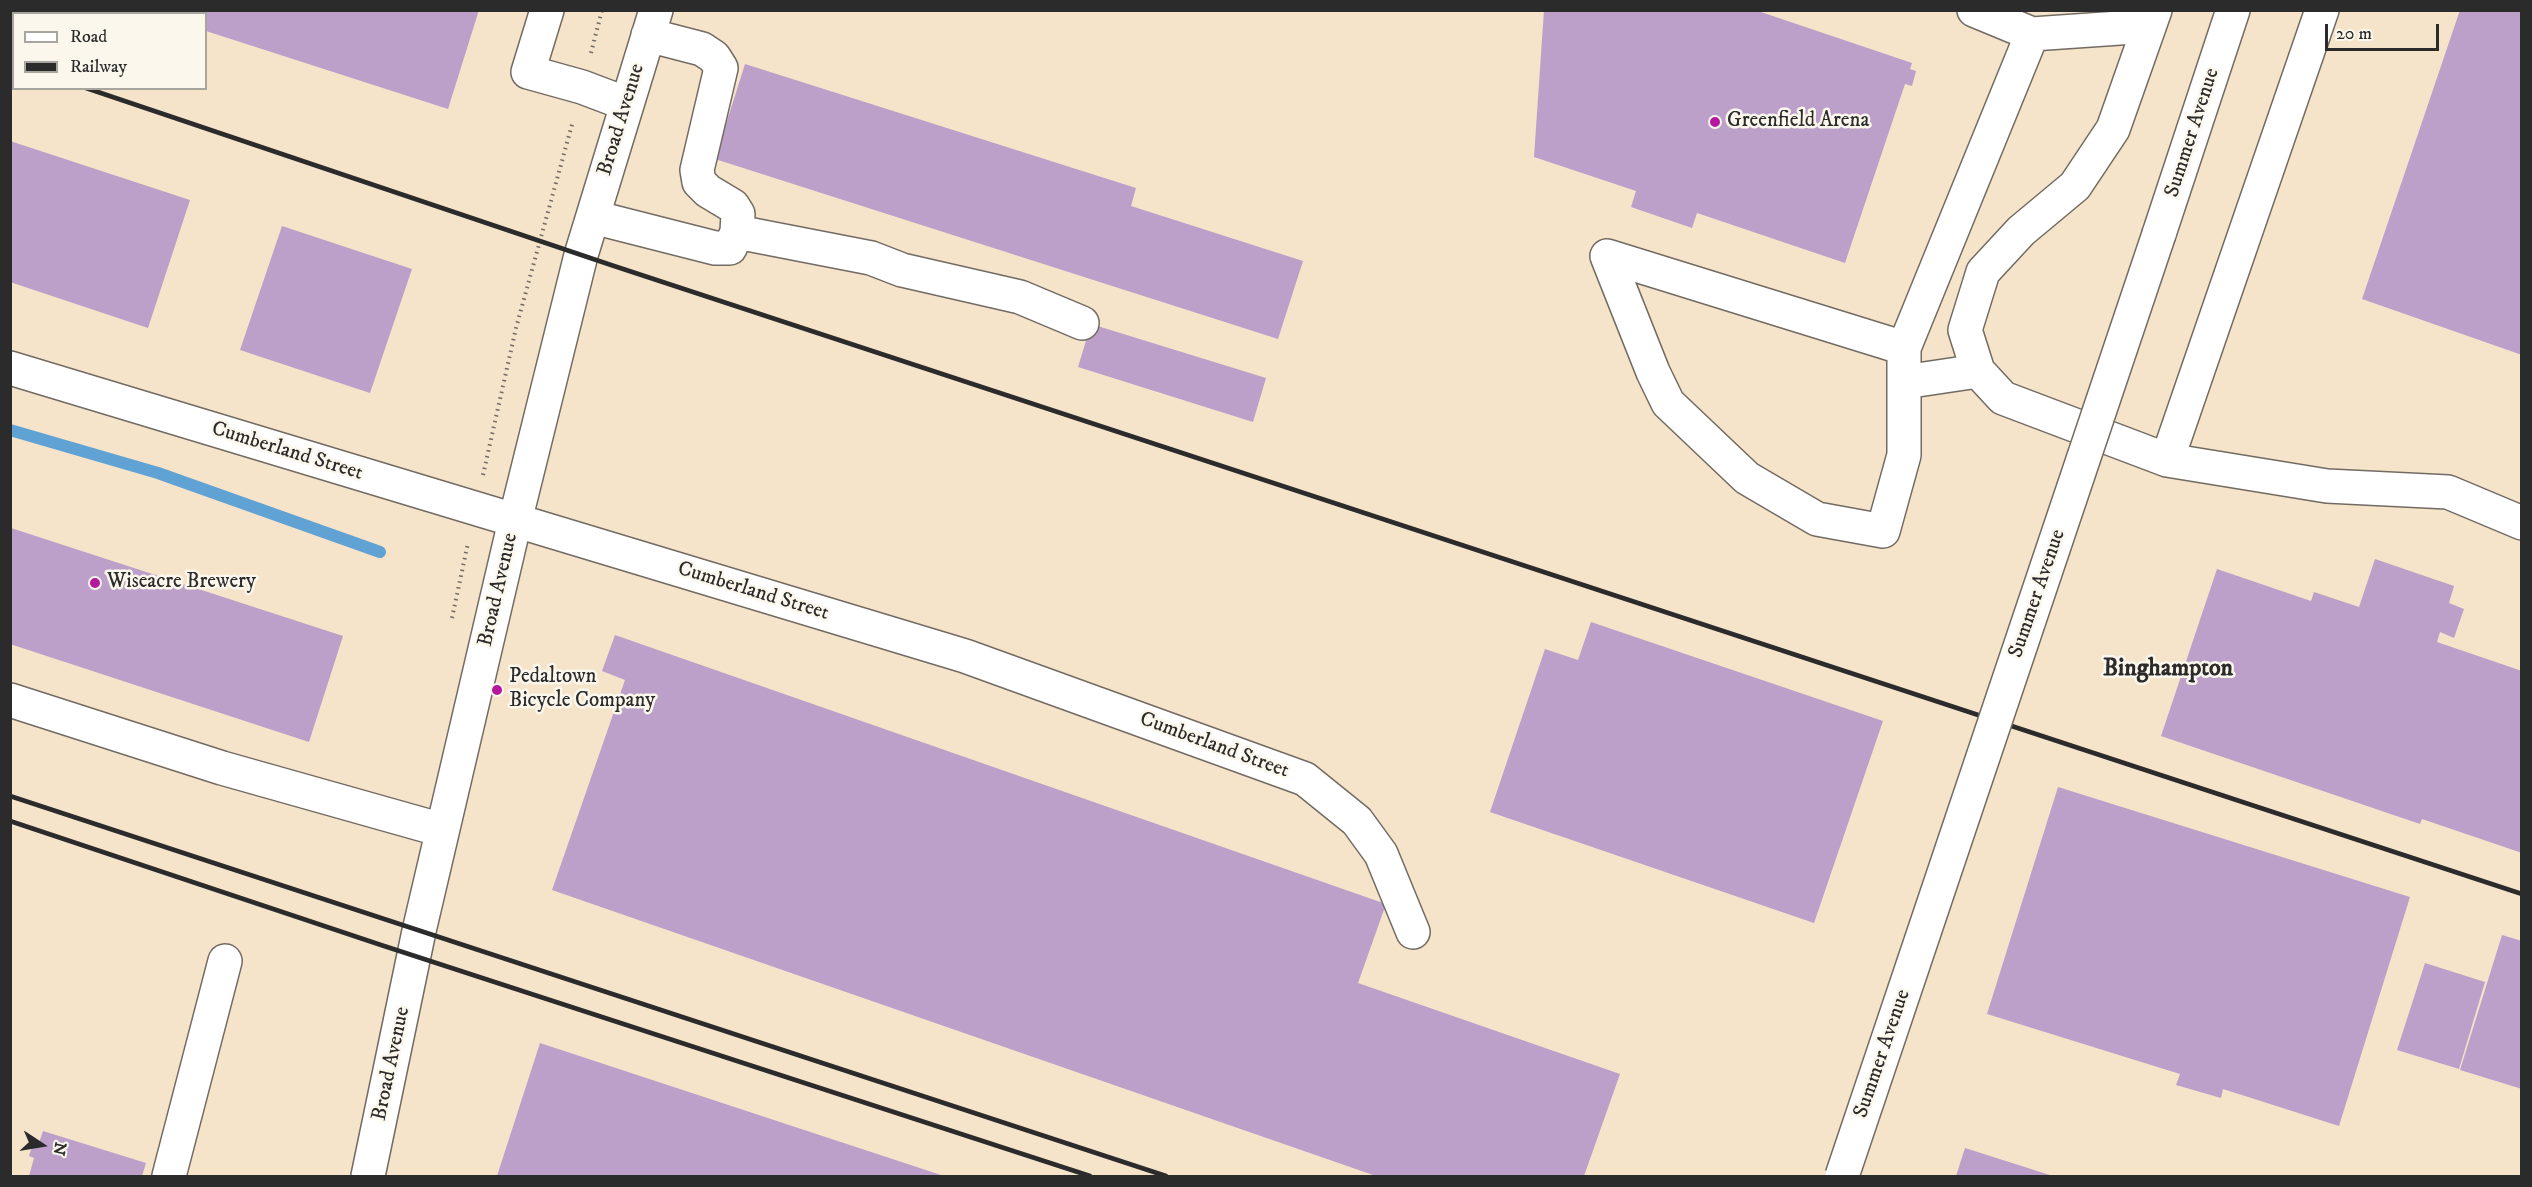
<!DOCTYPE html>
<html>
<head>
<meta charset="utf-8">
<style>
  body { margin:0 }
  #map { position:relative; width:2532px; height:1187px; overflow:hidden; background:#f5e3ca; font-family:"IM FELL DW Pica",serif }
  canvas { display:block }
  .frame { position:absolute; inset:0; border:12px solid #2b2b2b; pointer-events:none }
  .legend { position:absolute; left:12px; top:12px; width:195px; height:78px; box-sizing:border-box; background:#fbf7ec; border:2px solid #a8a59f; margin:0; padding:8px 10px; list-style:none; font-size:18px; color:#2b2b2b }
  .legend li { display:flex; align-items:center; gap:12px; height:30px }
  .legend b { width:30px; border:2px solid #a8a59f }
  .north { position:absolute; left:12px; top:1115px; width:60px; height:60px; -webkit-text-stroke:4px #fbf7ec; paint-order:stroke; rotate:102deg; font-size:16px; font-weight:700; line-height:24px; text-align:center; color:#2b2b2b }
  .north::after { content:''; display:block; margin:auto; width:21px; height:27px; background:#2b2b2b; clip-path:polygon(50% 0,100% 100%,50% 72%,0 100%) }
  .scale { position:absolute; left:2325px; top:24px; width:114px; height:27px; box-sizing:border-box; border:3px solid #2b2b2b; border-top:0; padding-left:8px; font-size:18px; line-height:21px; white-space:nowrap; color:#2b2b2b; -webkit-text-stroke:4px #fbf7ec; paint-order:stroke }
</style>
</head>
<body>
<div id="map">
<canvas width="2532" height="1187"></canvas>
<div class="frame"></div>
<ul class="legend">
<li><b style="height:8px;background:#fff"></b>Road</li>
<li><b style="height:8px;background:#2b2b2b"></b>Railway</li>
</ul>
<div class="north">N</div>
<div class="scale">20 m</div>
</div>
<script>
const ctx = document.querySelector('canvas').getContext('2d');
ctx.lineJoin = 'round';
const toPath = rows => new Path2D(rows.map(r => 'M' + r).join(''));
function strokePath(path, color, width, dash) { ctx.strokeStyle = color; ctx.lineWidth = width; ctx.lineCap = dash ? 'butt' : 'round'; ctx.setLineDash(dash || []); ctx.stroke(path); }
function fill(path, color) { ctx.fillStyle = color; ctx.fill(path, 'evenodd'); }
function drawText(font, color, halo, rows, align = 'center') {
  ctx.font = font + ' "IM FELL DW Pica",serif'; ctx.lineWidth = 5; ctx.setLineDash([]); ctx.textBaseline = 'middle'; ctx.strokeStyle = halo; ctx.fillStyle = color; for (const [text, x, y, turn = 0] of rows) {
    ctx.save(); ctx.translate(x, y); ctx.rotate((+turn || 0) * Math.PI / 180); ctx.textAlign = isNaN(turn) ? turn : align; if (halo) ctx.strokeText(text, 0, 0); ctx.fillText(text, 0, 0); ctx.restore();
  }
}
strokePath(toPath([
  [10,430,158,473,380,552]
]), '#61a2d4', 12);
fill(toPath([
  [143,10,479,10,448,109,206,31,206,14,150,14],
  [1544,10,1755,10,1912,63,1910,69,1916,71,1912,86,1905,84,1845,263,1697,213,1692,228,1631,207,1636,191,1534,157],
  [2460,10,2522,10,2522,355,2362,299],
  [745,64,1136,188,1131,206,1303,261,1278,339,715,159],
  [10,141,190,200,148,328,10,282],
  [282,226,412,269,370,393,240,350],
  [1091,324,1266,378,1253,422,1078,367],
  [11,528,343,636,309,742,10,644],
  [2375,559,2454,586,2449,603,2464,609,2454,638,2440,632,2437,642,2522,671,2522,853,2422,819,2420,824,2161,736,2217,569,2311,601,2314,592,2359,607],
  [1591,622,1883,721,1814,923,1490,812,1545,649,1578,660],
  [615,635,1386,904,1358,983,1620,1074,1584,1176,1376,1176,552,890,625,680,602,671],
  [2058,787,2410,897,2339,1126,2223,1089,2221,1098,2176,1085,2180,1074,1987,1014],
  [2502,935,2522,941,2522,1089,2460,1070],
  [2425,963,2485,982,2459,1069,2397,1050],
  [540,1043,944,1176,497,1176],
  [43,1131,146,1163,142,1176,29,1176,34,1158,29,1156,34,1141,39,1143],
  [1965,1148,2053,1176,1956,1176]
]), '#bca0c9');
const minor = toPath([
  [547,10,528,72,582,87,627,104],
  [1974,10,2032,34],
  [2155,10,2113,129,2075,186,2021,231,1983,272,1965,330,1978,371,2003,398,2167,460],
  [2322,10,2167,460,2327,486,2448,492,2522,523],
  [593,217,715,248,730,248,737,232,738,214,733,206,708,191,699,182,697,170,721,68,714,57,702,49,648,35],
  [737,232,871,258,902,270,1020,297,1082,323],
  [1904,348,1607,256,1653,372,1668,403,1747,478,1817,519,1883,531,1904,455,1904,348,2032,34,2149,26],
  [10,368,965,656,1305,779,1357,821,1381,854,1413,932],
  [1904,382,1978,371],
  [10,700,222,768,442,830],
  [169,1176,225,961],
  [368,1176,419,931,515,521,581,255,656,10]
]);
const major = toPath([
  [2159,234,2233,10]
]);
strokePath(minor, '#726b63', 36);
strokePath(major, '#726b63', 36);
strokePath(toPath([
  [591,53,602,10],
  [483,475,516,328,573,121],
  [452,618,468,543]
]), '#726b63', 4, [1.5, 4.5]);
strokePath(minor, '#fff', 33);
strokePath(major, '#fff', 33);
strokePath(toPath([
  [10,63,14,64],
  [86,88,611,265,2522,894],
  [10,796,1166,1176],
  [10,821,381,945,1090,1176]
]), '#2b2b2b', 4.5);
const majorBridge = toPath([
  [1842,1176,2159,234]
]);
strokePath(majorBridge, '#726b63', 36, []);
strokePath(majorBridge, '#fff', 33);
for (const [x, y, r, color] of [
  [1715,122,6,"#b5179e"],
  [95,583,6,"#b5179e"],
  [497,690,6,"#b5179e"]
]) { const dot = new Path2D(); dot.arc(x, y, r, 0, 2 * Math.PI); ctx.fillStyle = color; ctx.fill(dot); strokePath(dot, '#fbf7ec', 2); }
drawText('21px', '#2b2b2b', '#fbf7ec', [
  ["Broad Avenue",622,120,-73],
  ["Summer Avenue",2193,133,-72],
  ["Cumberland Street",287,452,17],
  ["Broad Avenue",499,590,-77],
  ["Cumberland Street",753,592,17],
  ["Summer Avenue",2038,594,-71],
  ["Cumberland Street",1214,746,20],
  ["Summer Avenue",1883,1054,-71],
  ["Broad Avenue",392,1064,-78]
]);
drawText('21px', '#2b2b2b', '#fbf7ec', [
  ["Greenfield Arena",1727,122],
  ["Wiseacre Brewery",107,583],
  ["Pedaltown",509,678],
  ["Bicycle Company",509,702]
], 'left');
drawText('bold 24px', '#2b2b2b', '#fbf7ec', [
  ["Binghampton",2168,670]
]);
</script>
</body>
</html>
